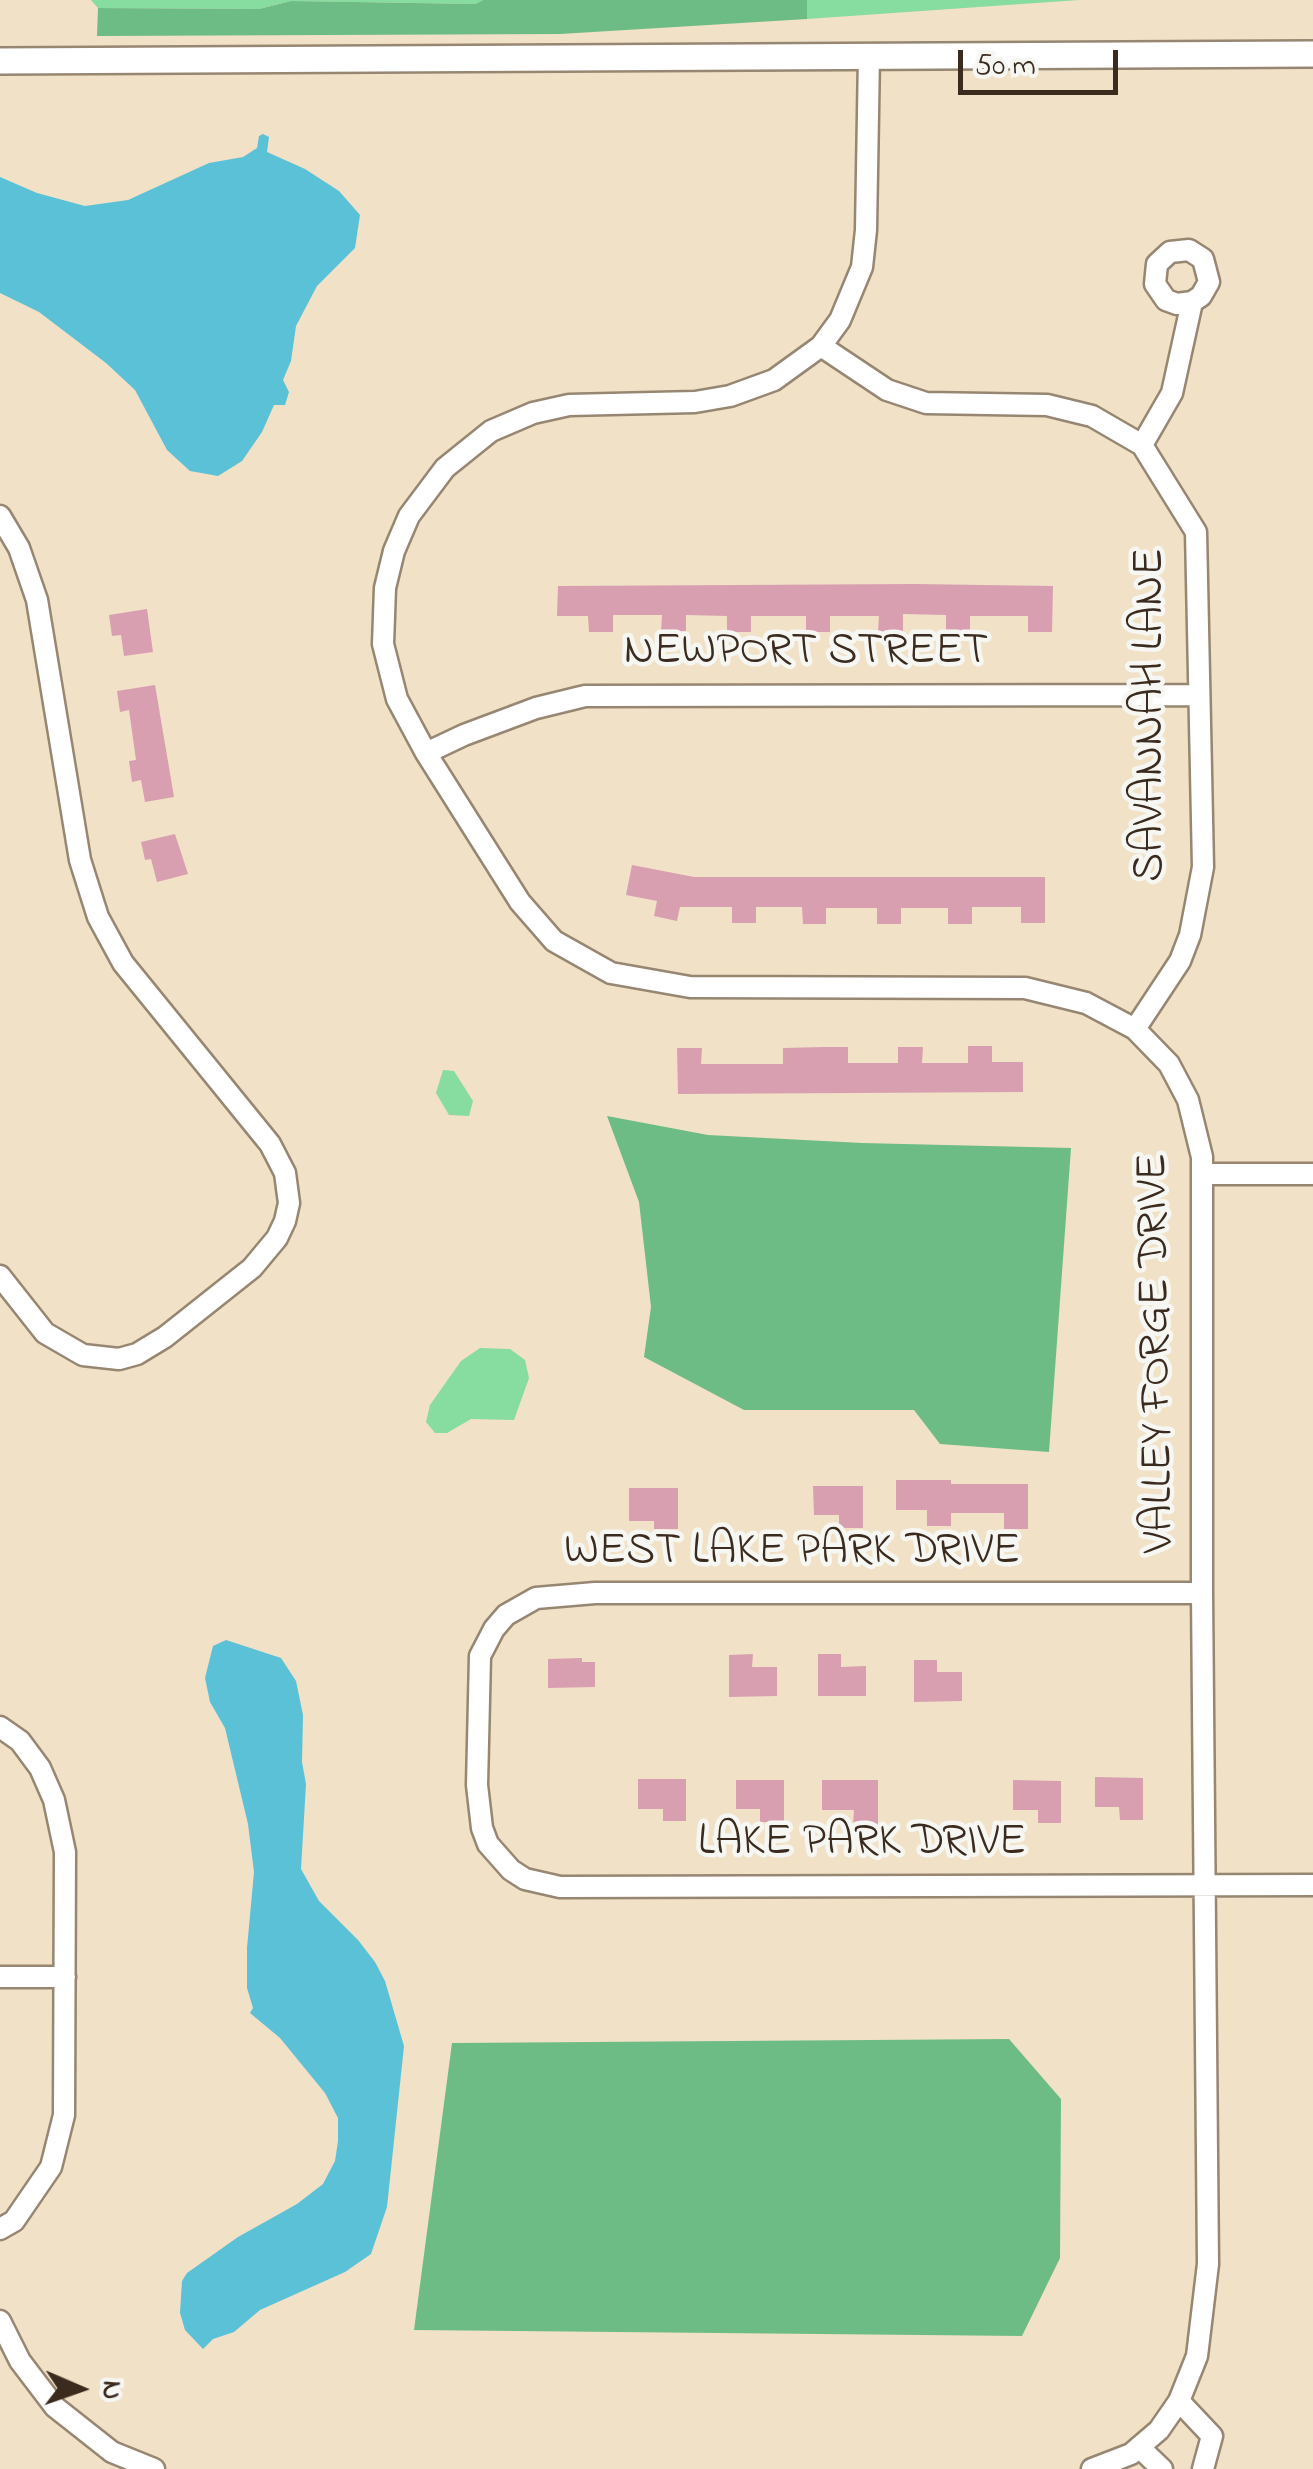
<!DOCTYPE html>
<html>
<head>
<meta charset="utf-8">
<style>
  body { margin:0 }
  #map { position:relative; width:1313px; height:2469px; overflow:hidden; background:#f1e1c6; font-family:"Indie Flower",sans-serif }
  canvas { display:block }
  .north { position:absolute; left:30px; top:2339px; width:100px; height:100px; -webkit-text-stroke:8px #f6f6f2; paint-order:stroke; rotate:92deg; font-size:28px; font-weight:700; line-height:40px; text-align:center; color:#3b2a1e }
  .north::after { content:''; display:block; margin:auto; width:35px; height:45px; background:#3b2a1e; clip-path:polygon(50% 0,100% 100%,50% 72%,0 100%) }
  .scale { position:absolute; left:958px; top:50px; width:160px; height:45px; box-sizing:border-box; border:5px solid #3b2a1e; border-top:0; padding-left:12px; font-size:30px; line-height:35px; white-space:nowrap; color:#3b2a1e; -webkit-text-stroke:8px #f6f6f2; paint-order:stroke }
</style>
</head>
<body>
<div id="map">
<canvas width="1313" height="2469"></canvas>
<div class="north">N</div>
<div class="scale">50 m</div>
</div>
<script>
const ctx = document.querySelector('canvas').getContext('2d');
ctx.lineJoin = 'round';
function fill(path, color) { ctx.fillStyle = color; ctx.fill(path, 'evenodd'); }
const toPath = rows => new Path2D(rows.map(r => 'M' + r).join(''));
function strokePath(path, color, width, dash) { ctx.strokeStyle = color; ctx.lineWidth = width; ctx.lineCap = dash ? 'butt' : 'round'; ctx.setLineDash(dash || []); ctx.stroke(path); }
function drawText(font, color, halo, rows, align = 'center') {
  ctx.font = font + ' "Indie Flower",sans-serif'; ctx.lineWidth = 9; ctx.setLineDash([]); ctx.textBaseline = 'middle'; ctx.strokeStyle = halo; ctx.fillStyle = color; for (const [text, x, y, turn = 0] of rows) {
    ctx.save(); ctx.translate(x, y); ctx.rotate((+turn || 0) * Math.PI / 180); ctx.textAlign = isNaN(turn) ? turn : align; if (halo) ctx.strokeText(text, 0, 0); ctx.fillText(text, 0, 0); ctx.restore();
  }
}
fill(toPath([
  [91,0,483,0,477,4,291,1,259,9,98,8],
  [807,0,1079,0,807,19],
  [443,1070,454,1071,473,1101,469,1116,449,1115,436,1093],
  [480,1348,510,1349,525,1360,529,1378,514,1420,471,1419,447,1433,435,1433,426,1422,430,1405,461,1361]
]), '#87dc9f');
fill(toPath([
  [483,0,807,0,807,19,560,34,97,36,98,8,259,9,291,1,476,4],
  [607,1116,708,1135,862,1143,1071,1148,1049,1452,940,1444,914,1410,744,1410,644,1357,651,1307,639,1202],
  [1009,2039,1061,2099,1060,2258,1022,2336,414,2330,452,2043]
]), '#6dbc86');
fill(toPath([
  [263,134,269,137,267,152,305,169,339,191,360,215,355,248,317,286,296,326,291,361,283,380,289,392,285,405,274,405,262,432,242,461,218,476,190,471,167,450,135,390,106,363,39,312,0,293,0,177,37,193,85,206,128,200,209,163,243,157,257,148,259,136],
  [226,1640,281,1658,296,1681,303,1715,302,1762,306,1784,301,1869,319,1901,358,1940,375,1962,385,1981,404,2046,387,2207,371,2254,345,2272,260,2310,234,2332,213,2339,203,2349,185,2330,180,2313,182,2281,187,2273,238,2237,297,2204,323,2184,335,2161,338,2141,338,2118,325,2093,280,2038,250,2013,253,2008,247,1988,247,1948,254,1872,248,1824,225,1728,210,1702,205,1678,213,1646]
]), '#5ac1d7');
fill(toPath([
  [915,584,1053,586,1052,632,1028,632,1028,616,970,616,970,631,946,631,946,615,903,614,903,632,878,632,879,616,830,616,830,632,806,632,806,616,751,616,751,632,727,632,727,616,686,615,686,631,661,631,662,615,613,615,613,632,589,632,588,616,557,616,558,586],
  [147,609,153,652,124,656,121,635,112,636,109,615],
  [155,685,174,797,145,802,141,780,132,782,129,761,136,760,129,710,120,712,117,691],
  [175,834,188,874,157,882,151,859,145,860,141,842],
  [632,865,694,877,1045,877,1045,923,1021,923,1021,907,972,907,972,924,948,924,948,908,901,908,901,924,877,924,877,908,826,908,826,924,803,924,802,907,756,907,756,923,732,923,732,907,680,907,677,921,654,916,657,901,626,895],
  [968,1046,992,1046,992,1062,1023,1062,1023,1092,678,1094,677,1048,702,1048,701,1064,783,1064,783,1048,824,1047,848,1047,848,1063,898,1063,898,1047,923,1047,922,1063,968,1063],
  [896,1480,951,1480,951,1484,1028,1484,1028,1529,1004,1529,1004,1513,951,1513,951,1526,927,1526,927,1510,896,1510],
  [813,1486,863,1486,863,1528,839,1528,839,1515,814,1515],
  [629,1488,678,1488,678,1529,654,1529,654,1521,629,1521],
  [753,1654,752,1667,777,1667,777,1696,729,1697,729,1655],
  [818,1654,841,1654,841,1667,866,1666,866,1696,818,1696],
  [582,1658,582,1662,595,1662,595,1687,548,1688,548,1659],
  [914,1660,937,1660,937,1672,962,1672,962,1701,914,1702],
  [1095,1777,1143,1778,1143,1820,1120,1820,1119,1807,1095,1807],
  [638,1779,686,1779,686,1821,663,1821,663,1809,638,1809],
  [736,1780,784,1780,784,1822,760,1822,760,1809,736,1809],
  [822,1780,878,1780,878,1826,853,1826,854,1810,822,1810],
  [1013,1780,1061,1781,1061,1823,1038,1823,1038,1810,1013,1810]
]), '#d89fb1');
const minor = toPath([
  [869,55,866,230,862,267,840,320,821,346,774,380,730,396,695,402,569,405,533,413,491,431,445,468,409,516,394,551,385,588,383,644,397,699,426,753,520,902,554,941,611,973,690,987,1025,988,1086,1003,1135,1029,1169,1064,1188,1100,1202,1157,1202,1593,1208,2264,1197,2356,1179,2401,1159,2430,1131,2454,1092,2469],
  [821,346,887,390,926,403,1047,405,1092,416,1142,445,1196,532,1203,867,1190,935,1180,961,1135,1029],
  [1142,445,1172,393,1192,302,1201,296,1209,282,1203,259,1189,250,1170,252,1157,264,1155,284,1166,300,1177,304,1192,302],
  [0,516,19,548,37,600,80,860,98,917,123,963,270,1144,285,1173,289,1203,285,1221,277,1238,252,1268,165,1337,137,1354,119,1359,83,1355,45,1333,0,1276],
  [426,753,464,735,536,708,585,696,1198,695],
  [1203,1174,1313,1174],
  [1202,1593,595,1593,536,1598,506,1615,494,1629,480,1656,477,1785,482,1828,488,1844,511,1870,525,1879,560,1887,1313,1885],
  [0,1727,20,1741,40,1768,54,1800,65,1852,64,2115,51,2167,14,2221,0,2229],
  [0,1977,65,1977],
  [0,2321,20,2361,55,2407,112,2452,154,2469],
  [1179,2401,1212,2436,1203,2469],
  [1139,2447,1162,2469]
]);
const tertiary = toPath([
  [0,61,1313,54]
]);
strokePath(minor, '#968672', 25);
strokePath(tertiary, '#968672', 30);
strokePath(minor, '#fff', 20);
strokePath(tertiary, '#fff', 25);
drawText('45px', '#3b2a1e', '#f6f6f2', [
  ["NEWPORT STREET",806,655],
  ["SAVANNAH LANE",1154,715,-90],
  ["VALLEY FORGE DRIVE",1160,1353,-91],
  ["WEST LAKE PARK DRIVE",792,1555],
  ["LAKE PARK DRIVE",862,1846]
]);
</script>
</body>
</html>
